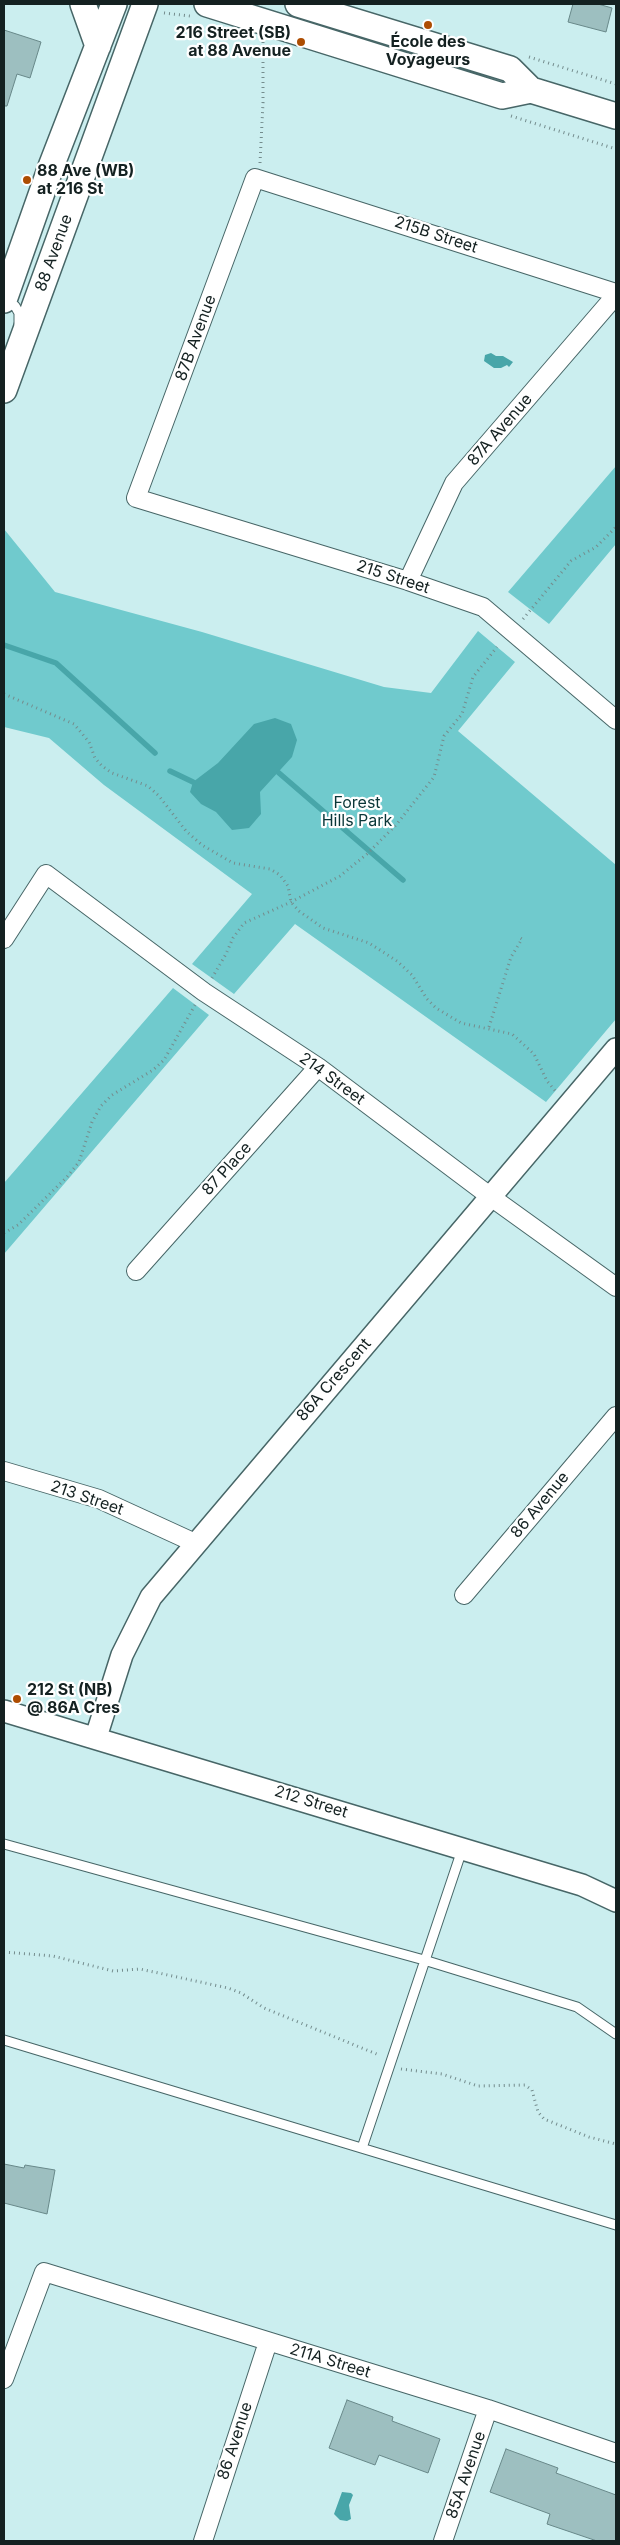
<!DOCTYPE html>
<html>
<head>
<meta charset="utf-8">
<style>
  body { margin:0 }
  #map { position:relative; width:620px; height:2545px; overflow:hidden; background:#cbeeef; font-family:Inter,sans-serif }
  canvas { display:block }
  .frame { position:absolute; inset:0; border:5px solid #142121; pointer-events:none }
</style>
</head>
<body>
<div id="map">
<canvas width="620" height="2545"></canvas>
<div class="frame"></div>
</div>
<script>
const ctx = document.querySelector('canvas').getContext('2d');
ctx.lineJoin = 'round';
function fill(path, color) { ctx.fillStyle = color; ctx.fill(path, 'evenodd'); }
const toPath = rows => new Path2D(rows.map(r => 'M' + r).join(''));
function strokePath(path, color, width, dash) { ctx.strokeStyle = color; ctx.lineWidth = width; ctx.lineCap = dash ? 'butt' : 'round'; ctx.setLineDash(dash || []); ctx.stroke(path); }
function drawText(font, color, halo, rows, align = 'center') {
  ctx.font = font + ' Inter,sans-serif'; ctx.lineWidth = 4.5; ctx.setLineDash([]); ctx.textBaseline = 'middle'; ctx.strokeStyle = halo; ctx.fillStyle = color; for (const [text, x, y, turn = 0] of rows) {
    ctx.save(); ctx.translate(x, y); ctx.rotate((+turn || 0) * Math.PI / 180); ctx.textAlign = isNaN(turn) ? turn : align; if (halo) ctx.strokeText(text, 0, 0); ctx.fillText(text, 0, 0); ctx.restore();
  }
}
fill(toPath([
  [616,466,616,544,549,624,508,592],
  [4,529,55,592,202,632,384,687,431,693,478,631,515,662,458,731,616,865,616,1019,546,1102,295,924,234,994,192,964,252,894,104,785,49,738,4,727],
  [173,988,209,1015,4,1254,4,1183]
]), '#70cacd');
fill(toPath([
  [491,353,496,356,503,356,513,362,509,367,507,365,501,368,494,368,484,361,485,355],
  [275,718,291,724,297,740,292,757,260,792,261,814,249,828,232,830,216,812,201,804,190,792,193,782,218,763,254,724],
  [342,2492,351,2493,353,2495,349,2505,351,2519,347,2521,340,2520,334,2514]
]), '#48a6a9');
strokePath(toPath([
  [4,645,56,663,155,753],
  [170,771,193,782],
  [279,773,403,880]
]), '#48a6a9', 5.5);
const building = toPath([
  [573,4,598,4,612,8,606,32,568,22,573,4],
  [4,30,41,42,30,78,17,74,7,106,4,106,4,30],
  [4,2164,24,2168,25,2165,55,2170,47,2214,4,2203,4,2164],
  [347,2400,393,2417,392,2421,440,2439,428,2473,379,2455,375,2465,329,2448,347,2400],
  [506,2449,558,2468,556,2473,616,2495,616,2541,597,2541,547,2524,550,2514,490,2492,506,2449]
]);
fill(building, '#9dbfc0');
strokePath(building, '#688889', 1);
const service = toPath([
  [6,300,15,306,19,313,19,324],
  [4,1844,424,1960,577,2007,616,2034],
  [4,2040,616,2225],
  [362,2148,462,1850]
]);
const minor = toPath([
  [616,293,255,178,136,498,408,581,483,607,616,720],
  [408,581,454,483,616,295],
  [4,939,46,874,204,992,318,1067,491,1197,616,1287],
  [136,1271,318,1067],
  [4,1471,99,1499,195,1543],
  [464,1595,616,1416],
  [4,2379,44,2272,488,2409,616,2453],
  [203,2541,268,2342],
  [443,2541,488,2409]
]);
const tertiary = toPath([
  [4,1711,582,1885,616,1901],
  [96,1737,122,1655,151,1597,616,1049]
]);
const secondary = toPath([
  [83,4,98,46],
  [207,4,502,96,531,90],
  [298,4,510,69,531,90,616,116],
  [4,300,52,164,114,4],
  [4,390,145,4]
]);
strokePath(service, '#476667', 11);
strokePath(minor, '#476667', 20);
strokePath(tertiary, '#476667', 24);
strokePath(secondary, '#476667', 28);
strokePath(toPath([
  [164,13,190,16],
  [529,57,616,84],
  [511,116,616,149],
  [260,163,263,103,263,42],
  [523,619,571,561,596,547,616,527],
  [4,694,74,724,89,742,95,758,102,766,112,773,148,786,159,796,186,831,202,845,233,863,270,869,280,875,288,886,291,902,299,911,323,928,369,943,397,961,412,975,427,999,436,1008,461,1023,512,1034,534,1054,547,1081,557,1093],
  [212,978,226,954,233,938,244,923,291,902,340,876,367,854,396,825,434,777,444,736,462,714,473,677,497,647],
  [489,1027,511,957,522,939,519,937],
  [4,1233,18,1225,67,1177,79,1162,92,1122,101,1106,112,1095,153,1070,164,1060,195,1005],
  [4,1952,53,1956,113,1971,140,1969,228,1988,241,1993,264,2008,379,2055],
  [401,2069,442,2074,478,2086,525,2085,532,2090,538,2112,544,2119,589,2137,616,2144]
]), '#748c8d', 3, [1, 4]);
strokePath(service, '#fff', 9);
strokePath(minor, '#fff', 18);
strokePath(tertiary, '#fff', 21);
strokePath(secondary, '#fff', 25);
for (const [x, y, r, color] of [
  [428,25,5,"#ad4d02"],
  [301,42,5,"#ad4d02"],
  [27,180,5,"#ad4d02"],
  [17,1699,5,"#ad4d02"]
]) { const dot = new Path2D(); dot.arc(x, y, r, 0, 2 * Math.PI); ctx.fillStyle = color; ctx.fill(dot); strokePath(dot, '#fff', 2); }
drawText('bold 16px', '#142121', '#fff', [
  ["216 Street (SB)",291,33,"right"],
  ["at 88 Avenue",291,51,"right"],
  ["École des",428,42,"center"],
  ["Voyageurs",428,60,"center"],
  ["88 Ave (WB)",37,171],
  ["at 216 St",37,189],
  ["212 St (NB)",27,1690],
  ["@ 86A Cres",27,1708]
], 'left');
drawText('16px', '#142121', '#fff', [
  ["215B Street",436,235,18],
  ["88 Avenue",54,253,-70],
  ["87B Avenue",196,338,-70],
  ["87A Avenue",500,430,-49],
  ["215 Street",393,577,18],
  ["214 Street",332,1079,36],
  ["87 Place",227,1169,-48],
  ["86A Crescent",334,1380,-49],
  ["213 Street",87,1498,19],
  ["86 Avenue",540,1505,-50],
  ["212 Street",311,1802,17],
  ["211A Street",330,2361,17],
  ["86 Avenue",235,2441,-72],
  ["85A Avenue",466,2475,-71]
]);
drawText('16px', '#0a3739', '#fff', [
  ["Forest",357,803],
  ["Hills Park",357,821]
]);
</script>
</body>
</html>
